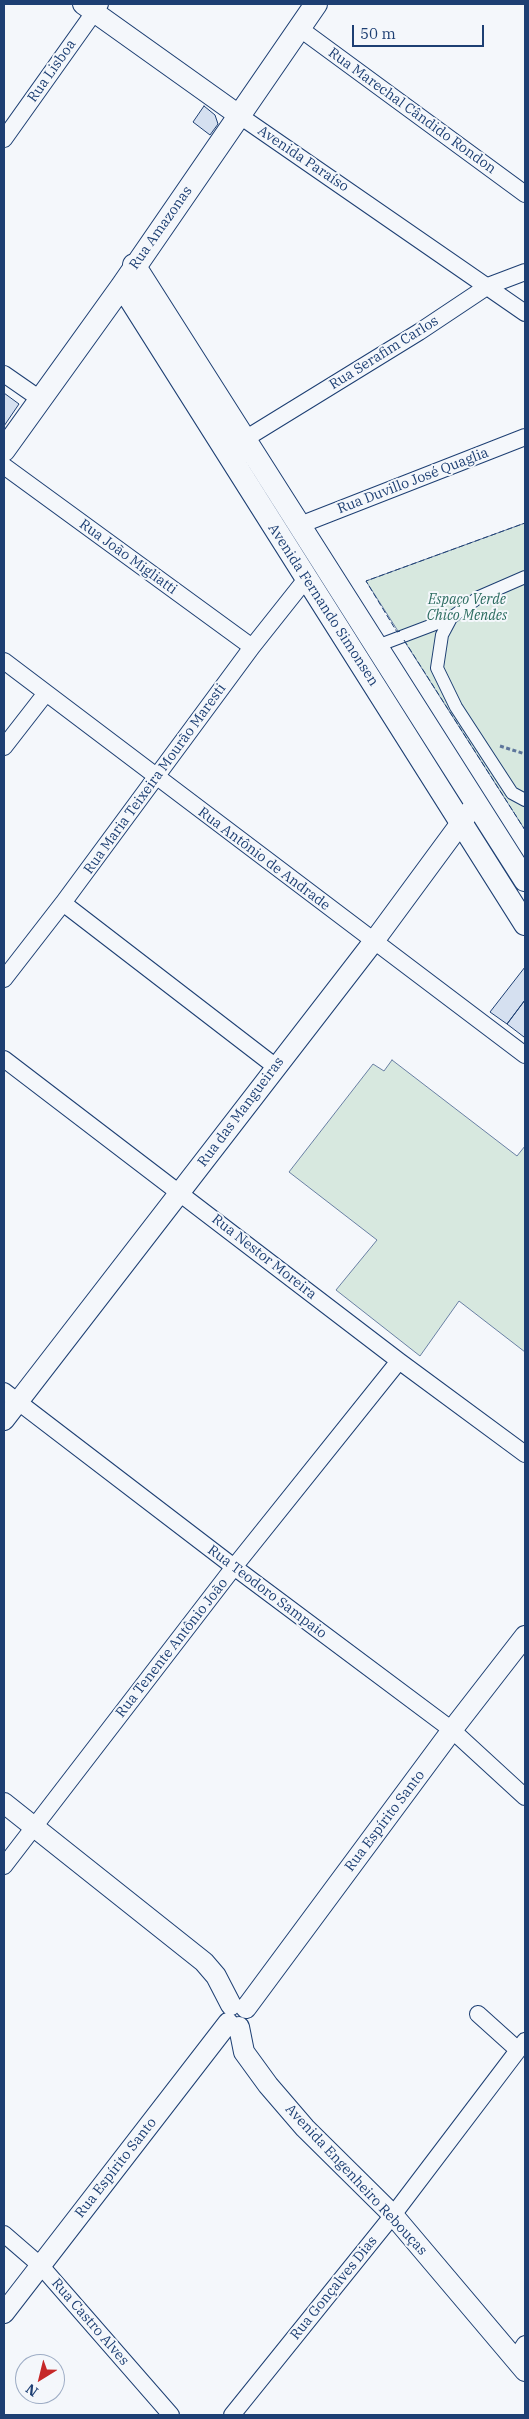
<!DOCTYPE html>
<html>
<head>
<meta charset="utf-8">
<style>
  body { margin:0 }
  #map { position:relative; width:529px; height:2419px; overflow:hidden; background:#f4f7fb; font-family:"IBM Plex Serif",serif }
  canvas { display:block }
  .frame { position:absolute; inset:0; border:5px solid #1d3f73; pointer-events:none }
  .north { position:absolute; left:15px; top:2354px; width:50px; height:50px; box-sizing:border-box; background:#f4f7fb; border:1px solid #9eadc5; border-radius:50%; rotate:216deg; font-size:14px; font-weight:700; line-height:20px; text-align:center; color:#1d3f73 }
  .north::after { content:''; display:block; margin:auto; width:18px; height:22px; background:#c62828; clip-path:polygon(50% 0,100% 100%,50% 72%,0 100%) }
  .scale { position:absolute; left:352px; top:25px; width:132px; height:22px; box-sizing:border-box; border:2px solid #1d3f73; border-top:0; padding-left:6px; font-size:15px; line-height:18px; white-space:nowrap; color:#1d3f73; -webkit-text-stroke:4px #f4f7fb; paint-order:stroke }
</style>
</head>
<body>
<div id="map">
<canvas width="529" height="2419"></canvas>
<div class="frame"></div>
<div class="north">N</div>
<div class="scale">50 m</div>
</div>
<script>
const ctx = document.querySelector('canvas').getContext('2d');
ctx.lineJoin = 'round';
function fill(path, color) { ctx.fillStyle = color; ctx.fill(path, 'evenodd'); }
const toPath = rows => new Path2D(rows.map(r => 'M' + r).join(''));
function strokePath(path, color, width, dash) { ctx.strokeStyle = color; ctx.lineWidth = width; ctx.lineCap = dash ? 'butt' : 'round'; ctx.setLineDash(dash || []); ctx.stroke(path); }
function drawText(font, color, halo, rows, align = 'center') {
  ctx.font = font + ' "IBM Plex Serif",serif'; ctx.lineWidth = 4; ctx.setLineDash([]); ctx.textBaseline = 'middle'; ctx.strokeStyle = halo; ctx.fillStyle = color; for (const [text, x, y, turn = 0] of rows) {
    ctx.save(); ctx.translate(x, y); ctx.rotate((+turn || 0) * Math.PI / 180); ctx.textAlign = isNaN(turn) ? turn : align; if (halo) ctx.strokeText(text, 0, 0); ctx.fillText(text, 0, 0); ctx.restore();
  }
}
const green = toPath([
  [525,523,525,830,366,581,525,523],
  [392,1060,517,1156,525,1146,525,1352,459,1301,420,1356,336,1290,377,1240,289,1172,373,1064,384,1071,392,1060]
]);
fill(green, '#d7e8df');
strokePath(green, '#687fa3', 1);
const building = toPath([
  [204,106,215,115,218,124,210,135,193,122,204,106],
  [4,393,19,404,4,426,4,393],
  [525,967,525,1000,507,1024,490,1012,525,967],
  [525,1000,525,1035,524,1037,507,1024,525,1000]
]);
fill(building, '#d5e0f0');
strokePath(building, '#1d3f73', 1);
const pedestrian = toPath([
  [525,577,479,597,451,618,442,635,437,668,456,707,512,793,525,800],
  [377,646,451,618]
]);
const minor = toPath([
  [299,28,525,194],
  [240,116,525,313],
  [4,139,100,4],
  [4,374,40,399],
  [245,439,419,332,488,286,525,272],
  [4,466,252,647],
  [300,525,525,437],
  [4,661,525,1055],
  [4,747,46,693],
  [63,903,276,1067],
  [4,979,63,903,252,647,306,579],
  [4,1059,399,1361,525,1454],
  [4,1391,234,1567,452,1730,525,1797],
  [4,1866,234,1567,399,1361],
  [478,2014,518,2050],
  [4,2234,41,2266,171,2415],
  [515,2359,525,2344],
  [232,2415,393,2215,525,2041]
]);
const tertiary = toPath([
  [83,4,240,116],
  [4,1420,374,941,469,812],
  [4,1803,204,1962,216,1976,231,2005],
  [246,2008,452,1730,525,1636],
  [239,2027,244,2052,268,2085,305,2128,393,2215,525,2371],
  [4,2313,228,2023]
]);
const secondary = toPath([
  [134,265,525,880],
  [122,286,525,924],
  [4,450,122,286,316,4]
]);
strokePath(pedestrian, '#1d3f73', 14);
strokePath(minor, '#1d3f73', 18);
strokePath(tertiary, '#1d3f73', 22);
strokePath(secondary, '#1d3f73', 24);
strokePath(toPath([
  [500,746,525,754]
]), '#5e769c', 3, [4, 2.5]);
strokePath(pedestrian, '#f4f7fb', 12);
strokePath(minor, '#f4f7fb', 16);
strokePath(tertiary, '#f4f7fb', 20);
strokePath(secondary, '#f4f7fb', 22);
strokePath(toPath([
  [400,631,397,632,366,581,525,523],
  [404,640,525,830]
]), '#1d3f73', 1, [6, 2.5]);
drawText('14px', '#1d3f73', '#f4f7fb', [
  ["Rua Lisboa",52,71,-55],
  ["Rua Marechal Cândido Rondon",412,111,36],
  ["Avenida Paraíso",303,159,34],
  ["Rua Amazonas",161,228,-55],
  ["Rua Serafim Carlos",384,353,-32],
  ["Rua Duvillo José Quaglia",413,481,-21],
  ["Rua João Migliatti",128,557,36],
  ["Avenida Fernando Simonsen",323,605,57],
  ["Rua Maria Teixeira Mourão Maresti",155,779,-54],
  ["Rua Antônio de Andrade",264,859,37],
  ["Rua das Mangueiras",241,1112,-53],
  ["Rua Nestor Moreira",264,1257,38],
  ["Rua Teodoro Sampaio",267,1592,37],
  ["Rua Tenente Antônio João",172,1648,-52],
  ["Rua Espírito Santo",385,1821,-53],
  ["Rua Espírito Santo",116,2168,-52],
  ["Avenida Engenheiro Rebouças",356,2180,47],
  ["Rua Gonçalves Dias",334,2288,-51],
  ["Rua Castro Alves",90,2322,49]
]);
drawText('italic 14px', '#2c6c60', '#f4f7fb', [
  ["Espaço Verde",467,600],
  ["Chico Mendes",467,616]
]);
</script>
</body>
</html>
